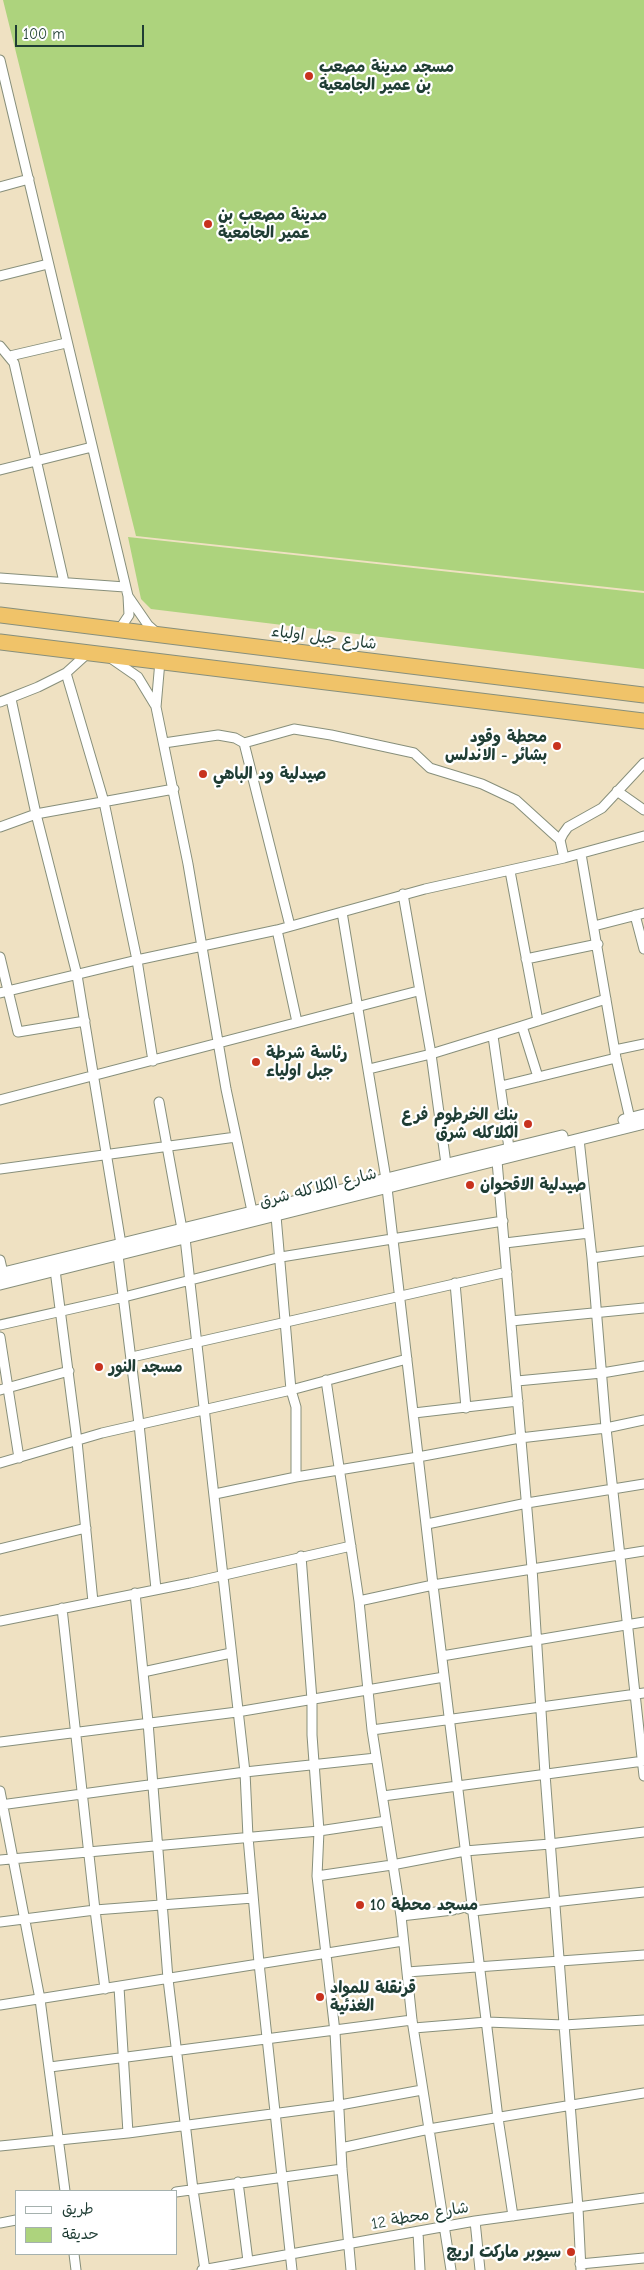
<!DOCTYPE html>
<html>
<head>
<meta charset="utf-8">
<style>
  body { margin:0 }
  #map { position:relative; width:644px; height:2270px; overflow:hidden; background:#efe1c2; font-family:"Comic Neue","Playpen Sans Arabic",sans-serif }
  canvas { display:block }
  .legend { position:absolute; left:15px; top:2190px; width:162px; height:65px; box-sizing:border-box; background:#fff; border:1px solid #a5b1ae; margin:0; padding:6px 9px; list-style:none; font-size:15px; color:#1f3d34 }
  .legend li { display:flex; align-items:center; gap:10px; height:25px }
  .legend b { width:25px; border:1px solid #a5b1ae }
  .scale { position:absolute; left:15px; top:25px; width:129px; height:22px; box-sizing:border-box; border:2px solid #1f3d34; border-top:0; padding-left:6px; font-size:15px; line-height:18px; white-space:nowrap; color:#1f3d34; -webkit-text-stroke:4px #fff; paint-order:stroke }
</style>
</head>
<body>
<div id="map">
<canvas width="644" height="2270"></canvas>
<ul class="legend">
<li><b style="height:6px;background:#fff"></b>طريق</li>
<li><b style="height:14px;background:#add37d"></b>حديقة</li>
</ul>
<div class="scale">100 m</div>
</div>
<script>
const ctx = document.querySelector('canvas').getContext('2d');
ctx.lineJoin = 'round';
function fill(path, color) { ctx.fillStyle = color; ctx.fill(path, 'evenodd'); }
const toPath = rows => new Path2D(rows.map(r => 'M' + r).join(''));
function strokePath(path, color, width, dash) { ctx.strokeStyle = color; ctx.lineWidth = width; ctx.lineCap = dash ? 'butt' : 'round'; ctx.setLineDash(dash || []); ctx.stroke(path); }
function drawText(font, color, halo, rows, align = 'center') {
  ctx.font = font + ' "Comic Neue","Playpen Sans Arabic",sans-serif'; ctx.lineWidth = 4.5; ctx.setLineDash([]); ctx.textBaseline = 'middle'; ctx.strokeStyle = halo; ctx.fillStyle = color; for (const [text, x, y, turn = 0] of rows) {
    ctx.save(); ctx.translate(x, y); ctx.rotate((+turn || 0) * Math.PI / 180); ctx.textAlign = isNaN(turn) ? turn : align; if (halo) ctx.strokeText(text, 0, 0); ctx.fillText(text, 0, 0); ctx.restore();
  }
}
fill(toPath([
  [3,0,644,0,644,591,136,536],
  [128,537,644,593,644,669,151,609,141,599]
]), '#add37d');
const minor = toPath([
  [0,60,128,596,129,615,119,630],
  [0,187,29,179],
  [0,276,48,264],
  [0,346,14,363,64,582],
  [10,356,66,343],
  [0,470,92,447],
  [0,578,125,587],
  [128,596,148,625,157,633],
  [112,659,138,677,155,705],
  [160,661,156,707,188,864,226,1089,252,1211],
  [66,673,104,802,137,960,153,1061],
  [11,699,36,814,77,975,121,1244],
  [0,702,38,687,66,673,88,653],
  [164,743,218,735,235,738,244,743,294,729,331,735,414,753,430,768,482,784,516,800,560,840],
  [244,743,290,926],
  [617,791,644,810],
  [0,827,36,814,174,789],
  [581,854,616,1058,630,1119],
  [564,858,560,840,563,834,568,827,602,808,644,763],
  [510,871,538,1021],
  [403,894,431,1054,446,1164],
  [342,912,386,1179],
  [635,915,644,949],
  [594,926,644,913],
  [277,930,297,1022],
  [0,957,18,1032,85,1021],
  [526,959,598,944],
  [0,993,137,960,277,930,425,889,564,858,644,836],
  [493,1036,509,1148],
  [615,1050,644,1044],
  [369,1069,431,1054,522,1026],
  [538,1077,522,1026,606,999],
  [501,1086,616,1058],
  [0,1100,418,991],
  [159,1102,182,1229],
  [579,1139,592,1258,606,1428,644,1776],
  [497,1161,532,1568,545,1774,578,2208,581,2270],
  [0,1169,236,1137],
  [387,1188,433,1585,498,2118,513,2216],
  [276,1216,291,1390,296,1407,296,1477],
  [185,1238,245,1772,248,1837,259,1963,292,2270],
  [505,1243,589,1233],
  [118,1255,139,1424,156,1589],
  [592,1258,644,1251],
  [0,1260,3,1273],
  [55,1270,77,1441,93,1602],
  [455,1283,466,1408],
  [511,1321,644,1308],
  [0,1325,124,1297,281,1257,503,1221],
  [0,1337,19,1458],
  [132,1357,507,1272],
  [326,1380,359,1601,372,1730,401,1916,412,2020,451,2270],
  [517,1381,602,1373,644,1366],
  [0,1390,69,1371],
  [414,1413,518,1401],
  [0,1463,102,1433,291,1390,407,1359],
  [215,1494,296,1477,418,1457,520,1438,606,1428,644,1420],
  [427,1524,527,1503,644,1484],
  [0,1549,86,1528],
  [301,1556,312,1700,312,1735,319,1831,317,1876,335,2032,342,2169,351,2270],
  [135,1593,148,1722,168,1979,193,2190,205,2270],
  [359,1601,433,1585,644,1551],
  [62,1608,95,1910,105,1989],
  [0,1621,190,1583,351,1546],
  [442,1656,644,1622],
  [143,1672,231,1653],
  [372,1730,644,1693],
  [0,1742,237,1712,444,1677],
  [0,1791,40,1999,65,2191],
  [383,1796,644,1761],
  [0,1805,245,1772,376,1758],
  [0,1860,319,1831,386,1821],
  [317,1876,392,1865,465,1851,550,1844,644,1832],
  [458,1909,465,1907,473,1911,644,1892],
  [401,1916,453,1910],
  [0,1922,95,1910,253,1898],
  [407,1972,644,1955],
  [119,1987,128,2133],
  [0,2005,403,1941],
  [414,2028,487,2022,564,2025,644,2020],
  [50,2067,412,2020],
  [0,2146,128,2133,340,2105,422,2090],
  [341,2148,429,2129,644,2093],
  [238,2182,248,2261],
  [176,2192,342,2169],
  [475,2221,480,2270],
  [0,2223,16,2220],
  [418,2232,420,2270],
  [74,2254,76,2270],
  [580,2264,644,2258],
  [202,2270,475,2221,644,2198]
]);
const tertiary = toPath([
  [624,1120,644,1115],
  [0,1274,562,1136],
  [0,1284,644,1123]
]);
const trunk = toPath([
  [0,615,644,695],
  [0,642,644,721]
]);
strokePath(minor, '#878f7b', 11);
strokePath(tertiary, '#878f7b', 13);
strokePath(trunk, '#878f7b', 17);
strokePath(minor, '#fff', 9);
strokePath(tertiary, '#fff', 11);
strokePath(trunk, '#f0c369', 15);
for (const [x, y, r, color] of [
  [309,76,5,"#c8321e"],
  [208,224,5,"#c8321e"],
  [557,746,5,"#c8321e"],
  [203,774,5,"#c8321e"],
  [256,1062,5,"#c8321e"],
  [528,1124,5,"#c8321e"],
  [470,1185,5,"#c8321e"],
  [99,1367,5,"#c8321e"],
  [360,1905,5,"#c8321e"],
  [320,1997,5,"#c8321e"],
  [571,2252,5,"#c8321e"]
]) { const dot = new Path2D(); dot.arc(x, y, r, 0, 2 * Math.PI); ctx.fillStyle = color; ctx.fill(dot); strokePath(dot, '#fff', 2); }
drawText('bold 16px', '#1f3d34', '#fff', [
  ["مسجد مدينة مصعب",319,67],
  ["بن عمير الجامعية",319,85],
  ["مدينة مصعب بن",218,215],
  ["عمير الجامعية",218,233],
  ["محطة وقود",547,737,"right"],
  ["بشائر - الاندلس",547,755,"right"],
  ["صيدلية ود الباهي",213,774],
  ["رئاسة شرطة",266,1053],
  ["جبل اولياء",266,1071],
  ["بنك الخرطوم فرع",518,1115,"right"],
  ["الكلاكله شرق",518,1133,"right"],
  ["صيدلية الاقحوان",480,1185],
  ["مسجد النور",109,1367],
  ["مسجد محطة 10",370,1905],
  ["قرنقلة للمواد",330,1988],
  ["الغذئية",330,2006],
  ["سيوبر ماركت اريج",561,2252,"right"]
], 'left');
drawText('16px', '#1f3d34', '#fff', [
  ["شارع جبل اولياء",324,638,7],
  ["شارع الكلاكله شرق",318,1188,-14],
  ["شارع محطة 12",420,2216,-10]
]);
</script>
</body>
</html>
